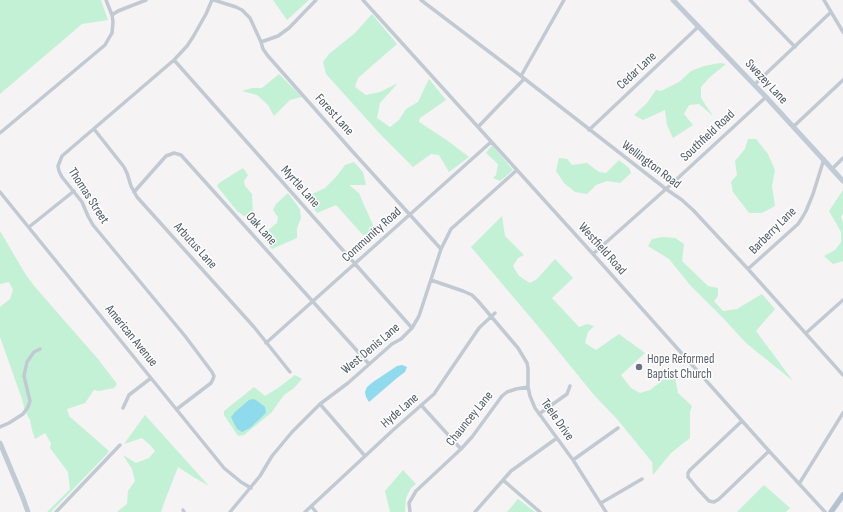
<!DOCTYPE html>
<html>
<head>
<meta charset="utf-8">
<style>
  body { margin:0 }
  canvas { display:block; background:#f5f3f3 }
</style>
</head>
<body>
<canvas width="843" height="512"></canvas>
<script>
const ctx = document.querySelector('canvas').getContext('2d');
ctx.lineJoin = 'round';
function fill(path, color) { ctx.fillStyle = color; ctx.fill(path, 'evenodd'); }
const toPath = rows => new Path2D(rows.map(r => 'M' + r).join(''));
function strokePath(path, color, width, dash) { ctx.strokeStyle = color; ctx.lineWidth = width; ctx.lineCap = dash ? 'butt' : 'round'; ctx.setLineDash(dash || []); ctx.stroke(path); }
function drawText(font, color, halo, rows, align = 'center') {
  ctx.font = font + ' "Sofia Sans Condensed",sans-serif'; ctx.lineWidth = 3; ctx.setLineDash([]); ctx.textBaseline = 'middle'; ctx.strokeStyle = halo; ctx.fillStyle = color; for (const [text, x, y, turn = 0] of rows) {
    ctx.save(); ctx.translate(x, y); ctx.rotate((+turn || 0) * Math.PI / 180); ctx.textAlign = isNaN(turn) ? turn : align; if (halo) ctx.strokeText(text, 0, 0); ctx.fillText(text, 0, 0); ctx.restore();
  }
}
fill(toPath([
  [0,0,101,0,108,20,82,24,0,94],
  [273,0,309,0,287,20],
  [372,14,397,44,358,78,355,87,366,95,380,92,398,83,380,103,377,118,390,127,399,120,406,109,418,102,429,79,446,100,420,118,419,122,448,141,469,157,449,172,439,155,431,154,413,167,380,134,326,74,323,62,329,54,355,33],
  [720,63,726,64,710,77,701,87,701,98,713,116,699,104,689,105,684,114,693,125,673,138,667,125,665,110,643,120,634,115,647,103,656,90,661,91,679,82,691,71,704,66],
  [279,74,302,97,290,100,274,116,268,105,257,95,242,91,252,88,262,88],
  [748,139,756,139,768,154,775,170,772,186,775,206,762,213,749,213,733,192,731,182,737,175,735,161,745,149],
  [492,145,513,170,500,181,493,178,496,175,498,164,486,153],
  [559,158,567,159,572,165,587,163,599,172,606,173,619,160,629,168,631,173,620,183,607,181,596,185,587,194,575,192,564,183,556,171],
  [354,162,363,172,366,185,349,185,359,193,364,205,373,225,374,240,362,234,336,205,317,213,306,197,325,188,336,177,345,165],
  [243,168,248,175,244,181,245,186,252,194,253,215,247,218,237,211,217,186,219,183],
  [843,190,843,214,841,216,843,223,843,261,833,264,824,256,835,250,841,242,841,232,829,211],
  [288,193,300,209,301,218,297,228,297,238,272,249,261,236,277,223,278,217,273,210,276,204],
  [502,216,505,236,524,255,518,258,513,266,519,276,530,283,537,279,555,259,573,278,552,298,579,327,587,324,594,326,588,332,585,343,596,350,619,334,645,353,621,375,631,388,640,393,650,390,675,371,675,378,678,393,692,406,690,412,690,438,671,453,653,475,652,462,617,419,594,395,542,331,471,247],
  [0,231,26,275,35,287,98,359,117,384,114,388,99,391,94,390,85,403,67,409,69,416,109,451,107,454,51,512,47,512,70,489,68,472,50,448,51,443,45,433,35,439,32,430,30,420,25,411,22,399,0,337,0,307,10,299,13,290,9,282,0,284],
  [662,237,675,238,684,244,682,261,708,286,718,288,718,296,714,301,723,311,737,309,762,294,775,309,756,331,793,381,746,343,723,318,690,285,669,259,648,246,652,239],
  [295,375,302,379,294,388,284,395,271,413,244,435,238,436,224,415,224,411,254,387,265,396,278,388],
  [145,415,209,486,195,478,178,467,164,503,161,512,117,512,127,504,128,491,135,481,132,469,123,455,136,463,149,458,155,451,150,445,142,438,124,444],
  [403,470,416,484,411,488,406,498,405,512,390,512,385,491],
  [764,485,790,508,786,512,737,512],
  [518,499,535,512,507,512]
]), '#c3f1d5');
fill(toPath([
  [402,365,407,367,405,372,397,378,369,402,366,397,365,392,367,387,373,382,397,366],
  [253,399,256,400,265,407,266,413,250,428,242,432,237,429,231,417,235,412,249,400]
]), '#90daee');
strokePath(toPath([
  [214,0,236,7,242,10,250,18,261,42,263,49,268,56,353,152,441,249],
  [363,0,517,170,593,254,769,451,825,512],
  [421,0,521,76,666,189,682,200,693,210,748,269,843,375],
  [750,0,795,47],
  [824,0,843,32],
  [112,15,118,11,146,0],
  [261,42,278,36,289,28,316,0],
  [174,60,412,328],
  [521,76,564,0],
  [754,85,831,12],
  [478,127,524,79],
  [793,127,843,80],
  [94,129,124,167,127,173,131,186,137,197,254,327,290,372],
  [589,130,698,27],
  [0,133,105,45,109,38,112,33,113,22,112,15,106,0],
  [832,169,843,158],
  [0,192,224,468,241,482,251,488],
  [134,192,166,156,174,153,181,155,369,364],
  [29,227,74,191],
  [593,254,666,189,766,97],
  [748,269,798,224,802,218,806,211,813,194,824,159],
  [431,280,463,291,472,295,478,301,518,348,527,363,528,368,528,387,530,396,535,408,573,460,606,512],
  [806,333,843,300],
  [266,343,491,142],
  [320,404,365,456],
  [421,405,461,449],
  [123,408,129,395,151,378],
  [177,409,211,383,213,379,214,376,212,372,185,336,93,225,88,216,82,202,62,177,59,171,58,166,62,156,174,60,187,46,193,37,206,14,212,0],
  [539,414,567,394,570,386],
  [742,421,690,470,688,473,688,477,697,488,709,501,714,502,719,499,769,451],
  [0,427,9,423,23,414,28,407,30,401,24,376,27,362,34,352,40,349],
  [573,460,618,428],
  [503,480,540,512],
  [799,484,843,413],
  [601,503,642,479],
  [311,506,316,512],
  [183,510,184,512],
  [56,512,120,445],
  [230,512,260,476,272,456,292,432,320,404,348,383,392,344,401,339,412,328,419,316,441,249,451,229,517,170],
  [305,512,392,431,434,394,479,328,495,313],
  [410,512,409,503,416,491,461,449,472,437,502,396,507,392,516,389,528,387],
  [475,512,511,471,557,438]
]), '#c1cad2', 3.5);
strokePath(toPath([
  [673,0,766,97,843,181],
  [0,443,23,498,28,512]
]), '#c1cbd6', 5);
strokePath(toPath([
  [831,512,843,495]
]), '#b3c2d1', 5.5);
for (const [x, y, r, color] of [
  [639,367,4,"#6b7280"]
]) { const dot = new Path2D(); dot.arc(x, y, r, 0, 2 * Math.PI); ctx.fillStyle = color; ctx.fill(dot); strokePath(dot, '#fff', 1.5); }
drawText('13px', '#4a5661', '#fff', [
  ["Cedar Lane",637,71,-43],
  ["Swezey Lane",766,82,47],
  ["Forest Lane",334,115,48],
  ["Southfield Road",708,136,-43],
  ["Wellington Road",651,165,37],
  ["Myrtle Lane",300,187,48],
  ["Thomas Street",88,196,57],
  ["Oak Lane",261,229,48],
  ["Barberry Lane",773,231,-45],
  ["Community Road",372,235,-42],
  ["Arbutus Lane",195,246,48],
  ["Westfield Road",602,249,48],
  ["American Avenue",131,336,51],
  ["West Denis Lane",371,349,-40],
  ["Hyde Lane",400,411,-41],
  ["Chauncey Lane",470,419,-51],
  ["Teele Drive",557,420,55]
]);
drawText('13px', '#5b616d', '#fff', [
  ["Hope Reformed",647,360],
  ["Baptist Church",647,375]
], 'left');
</script>
</body>
</html>
